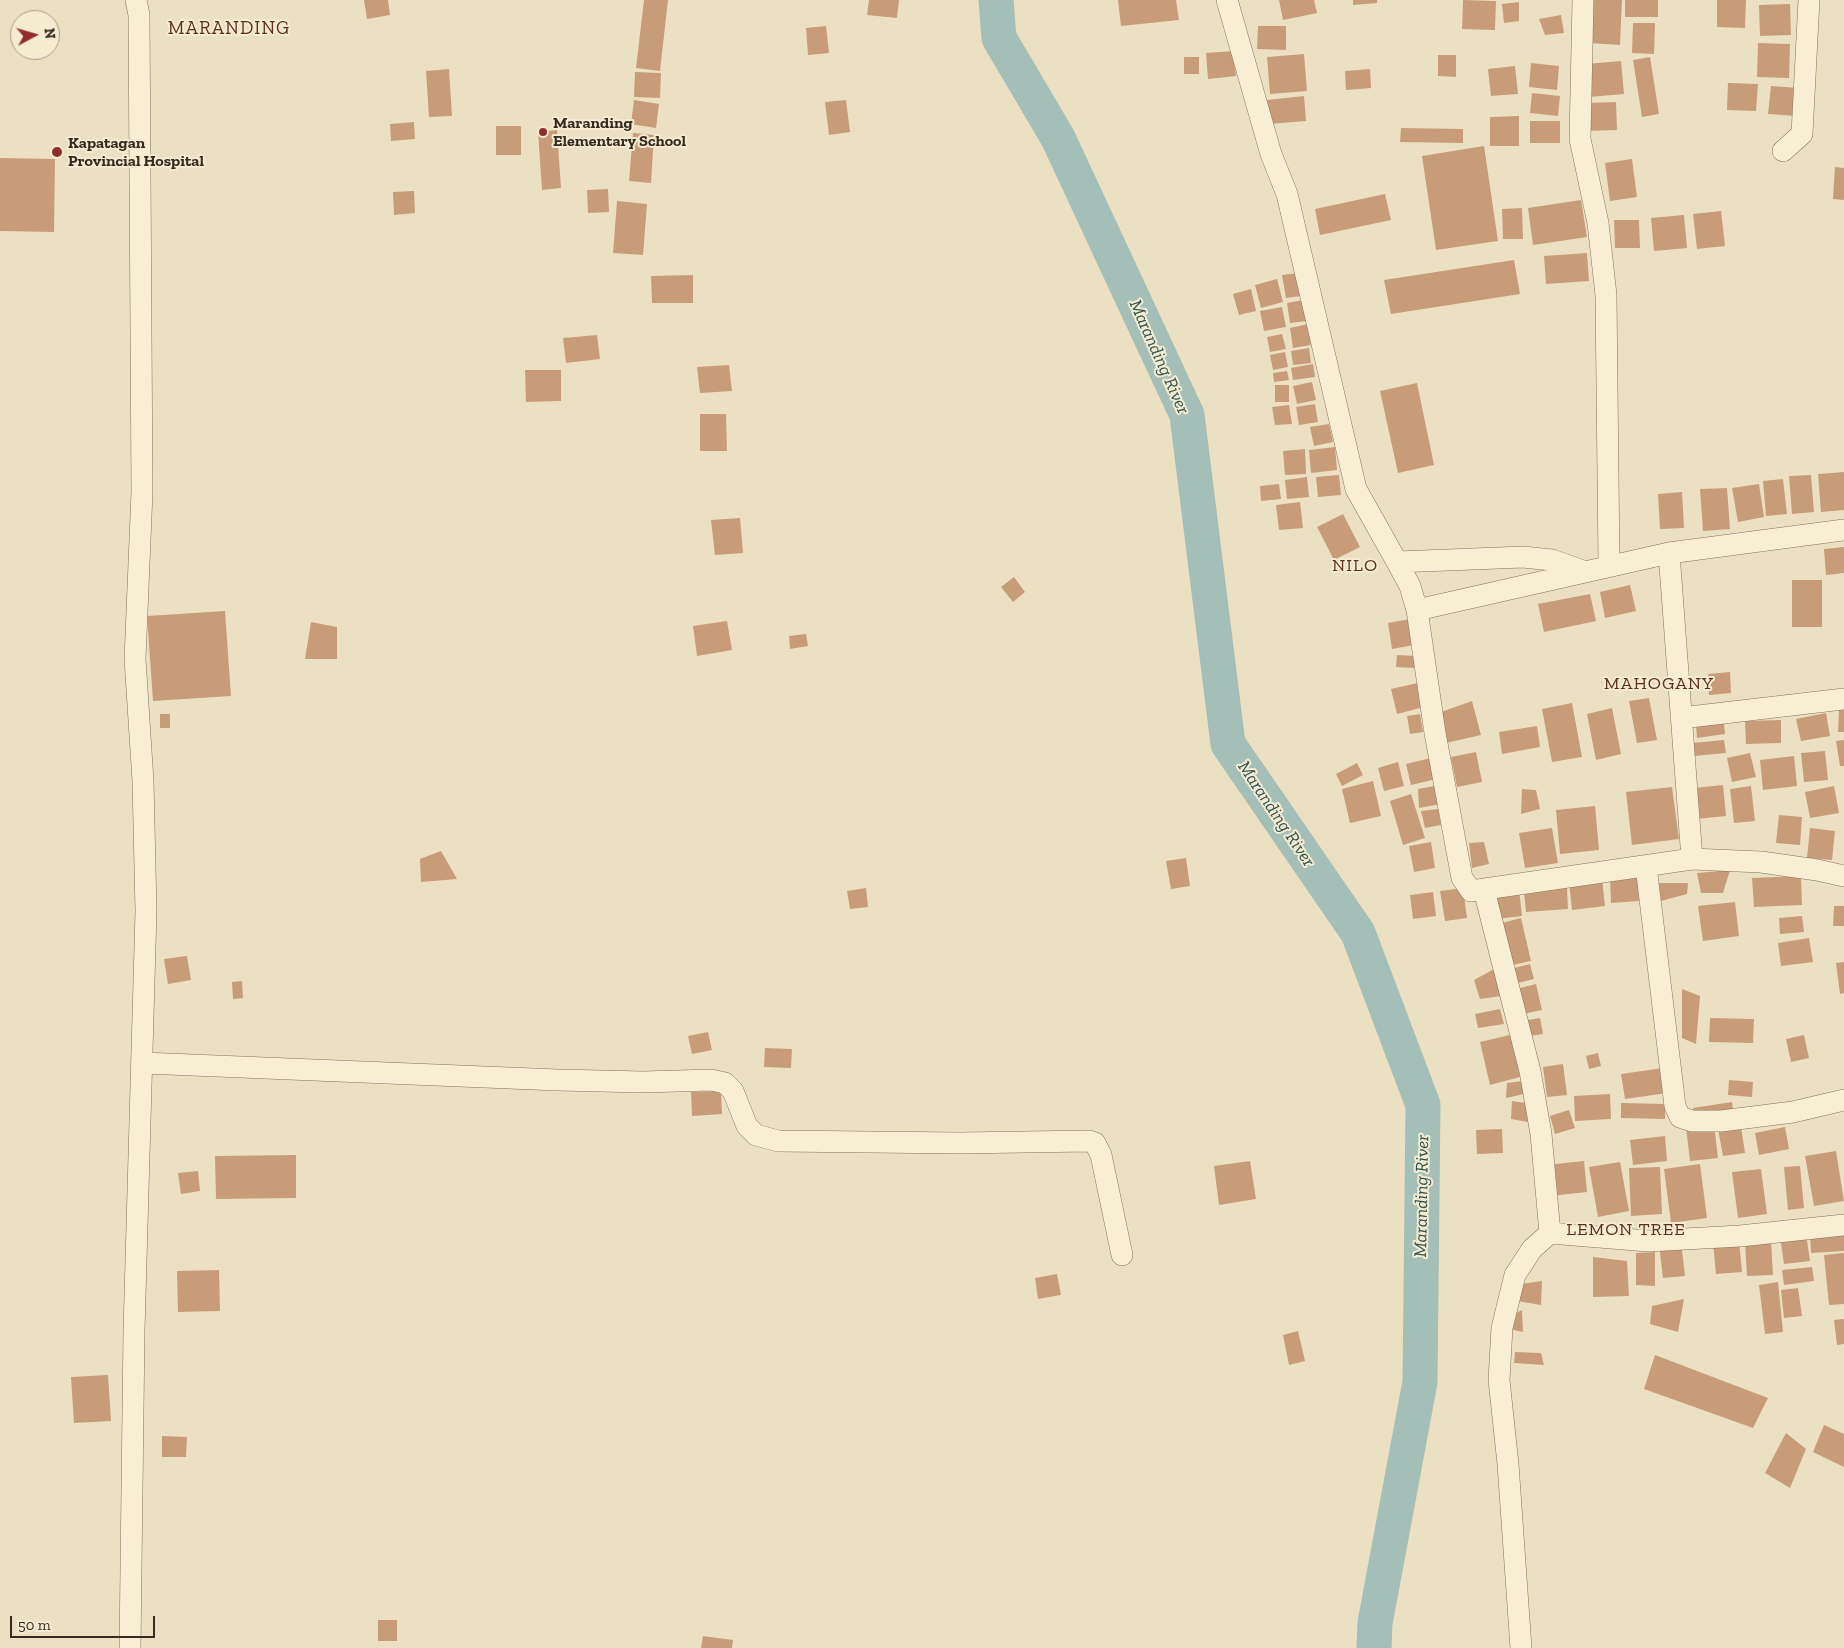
<!DOCTYPE html>
<html>
<head>
<meta charset="utf-8">
<style>
  body { margin:0 }
  #map { position:relative; width:1844px; height:1648px; overflow:hidden; background:#ece0c2; font-family:"Zilla Slab",serif }
  canvas { display:block }
  .north { position:absolute; left:10px; top:10px; width:50px; height:50px; box-sizing:border-box; background:#f4ebd1; border:1px solid #a89e89; border-radius:50%; rotate:84deg; font-size:14px; font-weight:700; line-height:20px; text-align:center; color:#352a1d }
  .north::after { content:''; display:block; margin:auto; width:18px; height:22px; background:#912e2c; clip-path:polygon(50% 0,100% 100%,50% 72%,0 100%) }
  .scale { position:absolute; left:10px; top:1616px; width:145px; height:22px; box-sizing:border-box; border:2px solid #352a1d; border-top:0; padding-left:6px; font-size:15px; line-height:18px; white-space:nowrap; color:#352a1d; -webkit-text-stroke:4px #f4ebd1; paint-order:stroke }
</style>
</head>
<body>
<div id="map">
<canvas width="1844" height="1648"></canvas>
<div class="north">N</div>
<div class="scale">50 m</div>
</div>
<script>
const ctx = document.querySelector('canvas').getContext('2d');
ctx.lineJoin = 'round';
const toPath = rows => new Path2D(rows.map(r => 'M' + r).join(''));
function strokePath(path, color, width, dash) { ctx.strokeStyle = color; ctx.lineWidth = width; ctx.lineCap = dash ? 'butt' : 'round'; ctx.setLineDash(dash || []); ctx.stroke(path); }
function fill(path, color) { ctx.fillStyle = color; ctx.fill(path, 'evenodd'); }
function drawText(font, color, halo, rows, align = 'center') {
  ctx.font = font + ' "Zilla Slab",serif'; ctx.lineWidth = 4; ctx.setLineDash([]); ctx.textBaseline = 'middle'; ctx.strokeStyle = halo; ctx.fillStyle = color; for (const [text, x, y, turn = 0] of rows) {
    ctx.save(); ctx.translate(x, y); ctx.rotate((+turn || 0) * Math.PI / 180); ctx.textAlign = isNaN(turn) ? turn : align; if (halo) ctx.strokeText(text, 0, 0); ctx.fillText(text, 0, 0); ctx.restore();
  }
}
strokePath(toPath([
  [996,0,999,38,1058,138,1187,415,1228,744,1358,933,1423,1105,1420,1382,1375,1623,1374,1648]
]), '#a4bfb7', 35);
fill(toPath([
  [364,0,388,0,390,15,367,19],
  [644,0,668,0,660,71,636,68],
  [869,0,899,0,897,18,867,15],
  [1118,0,1176,0,1179,20,1121,26],
  [1279,0,1314,0,1317,13,1283,20],
  [1353,0,1377,0,1377,3,1353,5],
  [1463,0,1496,1,1495,30,1462,29],
  [1591,0,1622,0,1620,45,1589,43],
  [1625,0,1658,0,1658,17,1625,17],
  [1717,0,1746,0,1745,28,1717,27],
  [1519,2,1519,21,1504,23,1502,4],
  [1790,4,1791,35,1760,36,1759,5],
  [1561,15,1564,33,1545,35,1539,19],
  [1633,23,1655,23,1654,54,1632,53],
  [826,26,829,53,808,55,806,28],
  [1258,26,1286,26,1286,50,1257,49],
  [1758,43,1790,44,1789,78,1757,77],
  [1234,51,1236,76,1208,79,1206,53],
  [1304,54,1307,91,1270,94,1267,57],
  [1438,55,1456,55,1456,77,1438,76],
  [1184,57,1199,57,1199,74,1184,74],
  [1650,57,1659,114,1642,117,1633,60],
  [1621,61,1624,94,1589,97,1586,64],
  [1531,63,1559,66,1557,90,1529,87],
  [1515,66,1518,94,1491,96,1488,69],
  [449,69,452,116,429,117,426,71],
  [1370,69,1371,88,1346,90,1345,71],
  [635,72,661,73,660,98,634,97],
  [1728,83,1758,84,1756,111,1727,110],
  [1771,86,1799,88,1796,116,1768,114],
  [1532,93,1560,96,1558,116,1530,113],
  [1304,96,1306,121,1269,124,1267,100],
  [634,100,659,104,656,128,631,124],
  [846,100,850,132,829,135,825,102],
  [1616,102,1617,130,1584,131,1584,103],
  [1519,116,1519,146,1490,146,1490,117],
  [1530,121,1560,121,1560,143,1530,143],
  [414,122,415,139,391,141,390,124],
  [496,126,521,126,521,155,496,155],
  [1401,128,1463,129,1463,143,1400,142],
  [557,130,561,188,542,190,538,132],
  [633,133,654,135,651,183,629,181],
  [1484,146,1498,241,1436,250,1422,156],
  [0,158,55,159,54,232,0,231],
  [1632,159,1637,197,1610,201,1605,163],
  [1835,167,1844,168,1844,200,1833,199],
  [608,189,609,212,588,213,587,190],
  [414,191,415,213,394,215,393,192],
  [1385,194,1391,220,1320,235,1315,209],
  [1581,200,1587,237,1533,245,1528,208],
  [617,201,647,204,643,255,613,253],
  [1522,208,1523,239,1503,239,1502,209],
  [1721,211,1725,246,1697,249,1693,214],
  [1684,215,1687,248,1654,251,1651,218],
  [1614,220,1639,220,1640,248,1615,248],
  [1587,253,1589,281,1546,284,1544,256],
  [1514,260,1520,294,1391,314,1384,280],
  [1299,273,1302,296,1286,298,1282,275],
  [693,275,693,303,652,303,651,276],
  [1277,279,1283,302,1261,308,1255,285],
  [1251,289,1256,311,1239,315,1233,294],
  [1304,300,1307,321,1290,323,1287,303],
  [1282,307,1286,327,1264,331,1260,311],
  [1308,324,1311,345,1293,348,1290,328],
  [1282,334,1286,349,1270,352,1267,337],
  [597,335,600,359,566,363,563,338],
  [1309,348,1311,363,1293,365,1291,351],
  [1285,352,1288,367,1273,370,1270,355],
  [1313,364,1315,377,1293,380,1291,368],
  [729,365,732,391,700,393,697,367],
  [525,370,561,370,561,401,526,402],
  [1287,371,1289,380,1274,382,1273,373],
  [1312,382,1316,400,1297,404,1293,386],
  [1417,383,1434,465,1398,473,1380,391],
  [1275,385,1289,385,1289,402,1275,402],
  [1315,404,1318,422,1299,425,1296,407],
  [1289,405,1292,424,1275,425,1272,407],
  [700,414,726,414,727,451,700,451],
  [1329,424,1333,442,1314,446,1310,427],
  [1335,447,1337,470,1311,473,1309,450],
  [1305,449,1306,474,1285,475,1283,451],
  [1844,472,1844,510,1821,512,1818,474],
  [1339,475,1341,495,1318,497,1316,477],
  [1811,475,1814,512,1792,514,1789,476],
  [1307,477,1309,497,1287,499,1285,480],
  [1783,479,1787,514,1766,516,1763,481],
  [1279,484,1281,499,1261,501,1260,486],
  [1759,484,1764,517,1738,522,1732,488],
  [1727,488,1730,529,1703,531,1700,489],
  [1682,492,1684,528,1660,529,1658,494],
  [1300,502,1303,528,1279,530,1276,505],
  [1343,514,1360,547,1334,560,1317,527],
  [740,518,743,553,715,555,711,520],
  [1844,547,1844,573,1826,575,1824,549],
  [1014,577,1025,592,1013,602,1001,587],
  [1792,580,1822,580,1822,627,1792,627],
  [1630,585,1636,611,1605,618,1600,592],
  [1590,594,1596,621,1544,632,1538,604],
  [225,611,231,696,153,701,147,616],
  [1410,619,1414,645,1392,649,1388,623],
  [727,621,732,650,697,656,693,626],
  [311,622,337,627,337,659,305,659],
  [806,634,808,646,790,649,789,636],
  [1397,655,1415,656,1414,668,1396,667],
  [1730,672,1731,693,1709,695,1708,674],
  [1418,683,1424,707,1397,714,1391,689],
  [1649,698,1657,740,1637,743,1629,701],
  [1472,701,1481,735,1446,743,1441,712],
  [1572,703,1582,757,1552,762,1542,709],
  [1612,708,1621,754,1596,760,1587,714],
  [1839,710,1844,710,1844,732,1838,732],
  [1826,713,1830,736,1801,741,1796,719],
  [160,714,170,714,170,728,160,728],
  [1420,714,1423,732,1410,734,1407,716],
  [1781,720,1781,743,1746,744,1745,721],
  [1724,723,1725,734,1697,738,1696,726],
  [1537,726,1540,747,1502,754,1499,732],
  [1724,740,1726,753,1694,756,1693,743],
  [1844,740,1844,766,1840,766,1836,741],
  [1825,751,1828,780,1804,782,1801,753],
  [1476,752,1482,782,1457,787,1451,757],
  [1750,753,1756,777,1732,782,1727,758],
  [1794,756,1797,786,1763,790,1760,760],
  [1431,758,1436,779,1411,785,1406,764],
  [1398,762,1404,786,1384,791,1378,768],
  [1357,763,1363,775,1342,786,1336,774],
  [1373,781,1381,816,1350,823,1342,789],
  [1440,785,1441,804,1419,808,1418,789],
  [1723,785,1726,816,1697,819,1694,788],
  [1751,786,1755,821,1734,823,1730,789],
  [1834,786,1839,813,1810,818,1805,792],
  [1672,787,1679,839,1632,845,1626,792],
  [1522,789,1536,790,1540,809,1521,814],
  [1411,794,1425,838,1403,845,1390,801],
  [1595,806,1599,850,1560,854,1556,810],
  [1438,809,1441,825,1425,828,1421,811],
  [1779,815,1802,817,1800,845,1776,843],
  [1552,828,1558,863,1525,868,1519,833],
  [1810,828,1835,831,1832,860,1807,858],
  [1431,842,1435,868,1414,872,1409,846],
  [1484,842,1489,864,1472,868,1469,843],
  [441,851,457,879,421,882,420,859],
  [1186,858,1190,886,1171,889,1166,861],
  [1730,870,1723,893,1701,893,1697,873],
  [1801,876,1802,905,1754,907,1752,878],
  [1638,877,1639,901,1611,903,1610,879],
  [1602,878,1605,906,1572,910,1569,882],
  [1659,883,1688,883,1687,894,1661,901],
  [866,888,868,907,850,909,847,891],
  [1463,888,1467,918,1445,921,1440,891],
  [1567,888,1568,909,1526,912,1524,891],
  [1519,889,1522,916,1496,919,1493,892],
  [1433,892,1436,916,1413,919,1410,895],
  [1735,902,1739,936,1703,941,1698,906],
  [1834,906,1844,906,1844,926,1833,926],
  [1802,916,1804,932,1780,934,1779,918],
  [1521,918,1531,961,1508,966,1498,924],
  [1809,938,1813,962,1781,966,1778,943],
  [187,956,191,980,168,984,164,959],
  [1844,962,1844,993,1840,994,1836,963],
  [1530,964,1534,979,1518,983,1514,968],
  [1496,968,1501,996,1480,999,1474,980],
  [242,981,243,998,233,999,232,982],
  [1536,984,1542,1010,1518,1015,1512,990],
  [1682,989,1700,996,1696,1044,1682,1038],
  [1500,1009,1504,1024,1478,1028,1475,1014],
  [1540,1018,1543,1034,1523,1037,1521,1021],
  [1710,1018,1754,1019,1753,1043,1709,1042],
  [708,1032,712,1050,692,1054,688,1036],
  [1510,1035,1520,1077,1490,1085,1480,1042],
  [1804,1035,1809,1058,1791,1062,1786,1039],
  [765,1048,792,1049,791,1068,764,1067],
  [1598,1053,1601,1066,1589,1069,1586,1056],
  [1563,1064,1567,1095,1547,1097,1543,1067],
  [1663,1068,1667,1093,1625,1099,1621,1074],
  [1729,1080,1753,1082,1752,1097,1728,1095],
  [1523,1081,1524,1094,1506,1098,1507,1083],
  [721,1091,722,1114,692,1116,691,1092],
  [1610,1094,1611,1119,1575,1121,1574,1096],
  [1512,1101,1525,1103,1528,1122,1511,1119],
  [1732,1102,1733,1112,1694,1118,1693,1108],
  [1621,1103,1665,1104,1665,1119,1621,1118],
  [1569,1110,1575,1128,1555,1134,1550,1116],
  [1740,1120,1745,1153,1723,1156,1717,1124],
  [1714,1124,1718,1158,1690,1161,1686,1127],
  [1785,1127,1789,1149,1759,1155,1755,1133],
  [1502,1129,1503,1153,1477,1154,1476,1130],
  [1665,1136,1667,1161,1633,1165,1630,1140],
  [1836,1151,1844,1201,1814,1206,1805,1156],
  [296,1155,296,1198,216,1199,215,1156],
  [1250,1161,1256,1199,1219,1205,1214,1166],
  [1584,1161,1587,1192,1550,1196,1547,1165],
  [1620,1162,1629,1211,1598,1217,1589,1167],
  [1700,1164,1707,1218,1671,1223,1664,1169],
  [1800,1166,1804,1208,1788,1210,1784,1167],
  [1660,1167,1662,1214,1631,1216,1629,1168],
  [1761,1169,1767,1214,1738,1218,1732,1172],
  [198,1171,200,1191,181,1194,178,1173],
  [1844,1230,1844,1251,1811,1253,1810,1233],
  [1806,1233,1810,1261,1784,1264,1780,1237],
  [1739,1241,1742,1272,1716,1274,1713,1243],
  [1771,1241,1773,1275,1747,1276,1745,1242],
  [1681,1242,1685,1276,1663,1278,1659,1244],
  [1655,1252,1655,1286,1636,1285,1636,1253],
  [1844,1253,1844,1304,1829,1305,1824,1255],
  [1593,1257,1627,1261,1629,1296,1593,1297],
  [1812,1267,1814,1281,1784,1285,1782,1270],
  [219,1270,220,1311,178,1312,177,1271],
  [1057,1274,1061,1295,1038,1299,1035,1278],
  [1542,1281,1541,1305,1517,1301,1521,1284],
  [1778,1282,1783,1332,1765,1334,1759,1285],
  [1798,1288,1802,1316,1784,1318,1781,1290],
  [1684,1299,1678,1332,1650,1324,1652,1306],
  [1522,1310,1523,1332,1509,1329,1512,1315],
  [1844,1319,1844,1344,1837,1345,1834,1320],
  [1298,1331,1305,1361,1289,1365,1283,1335],
  [1515,1352,1541,1353,1544,1365,1514,1363],
  [1655,1355,1768,1398,1753,1428,1644,1389],
  [108,1375,111,1421,74,1423,71,1377],
  [1824,1425,1844,1434,1844,1467,1813,1452],
  [1786,1433,1806,1449,1790,1488,1765,1473],
  [162,1436,187,1437,186,1457,162,1457],
  [378,1620,397,1620,397,1641,378,1641],
  [703,1636,733,1640,732,1648,701,1648]
]), '#c99c79');
const street = toPath([
  [1227,0,1271,154,1287,194,1356,489,1397,562,1410,586,1417,610,1435,733,1462,878,1471,891,1692,859,1669,553],
  [1583,0,1580,139,1598,223,1606,295,1609,565],
  [1783,151,1802,134,1809,0],
  [1397,562,1523,557,1552,560,1583,571],
  [1417,610,1669,553,1844,530],
  [1681,718,1844,699],
  [1692,859,1761,862,1817,870,1844,876],
  [1646,866,1675,1106,1680,1117,1692,1121,1721,1121,1793,1112,1844,1100],
  [1484,890,1530,1071,1541,1134,1550,1233,1532,1249,1515,1275,1502,1328,1499,1380,1508,1464,1521,1648],
  [143,1063,558,1080,643,1082,711,1080,725,1083,733,1091,747,1126,756,1135,778,1141,960,1143,1089,1141,1095,1143,1101,1155,1122,1255],
  [1550,1233,1648,1241,1740,1236,1844,1225],
  [130,1648,134,1331,146,911,143,781,135,659,142,492,139,15,136,0]
]);
strokePath(street, '#85725a', 22);
strokePath(street, '#f7eed4', 21);
for (const [x, y, r, color] of [
  [543,132,5,"#912e2c"],
  [57,152,6,"#912e2c"]
]) { const dot = new Path2D(); dot.arc(x, y, r, 0, 2 * Math.PI); ctx.fillStyle = color; ctx.fill(dot); strokePath(dot, '#f4ebd1', 2); }
drawText('bold 16px', '#352a1d', '#f4ebd1', [
  ["Maranding",553,123],
  ["Elementary School",553,141],
  ["Kapatagan",68,143],
  ["Provincial Hospital",68,161]
], 'left');
drawText('italic 18px', '#2d5453', '#f4ebd1', [
  ["Maranding River",1159,357,66],
  ["Maranding River",1276,814,56],
  ["Maranding River",1422,1196,-89]
]);
ctx.letterSpacing = '1px';
drawText('18px', '#602e1f', '#f4ebd1', [
  ["NILO",1355,566],
  ["MAHOGANY",1659,684],
  ["LEMON TREE",1626,1230]
]);
ctx.letterSpacing = '0px';
ctx.letterSpacing = '1px';
drawText('19px', '#602e1f', '#f4ebd1', [
  ["MARANDING",229,29]
]);
ctx.letterSpacing = '0px';
</script>
</body>
</html>
